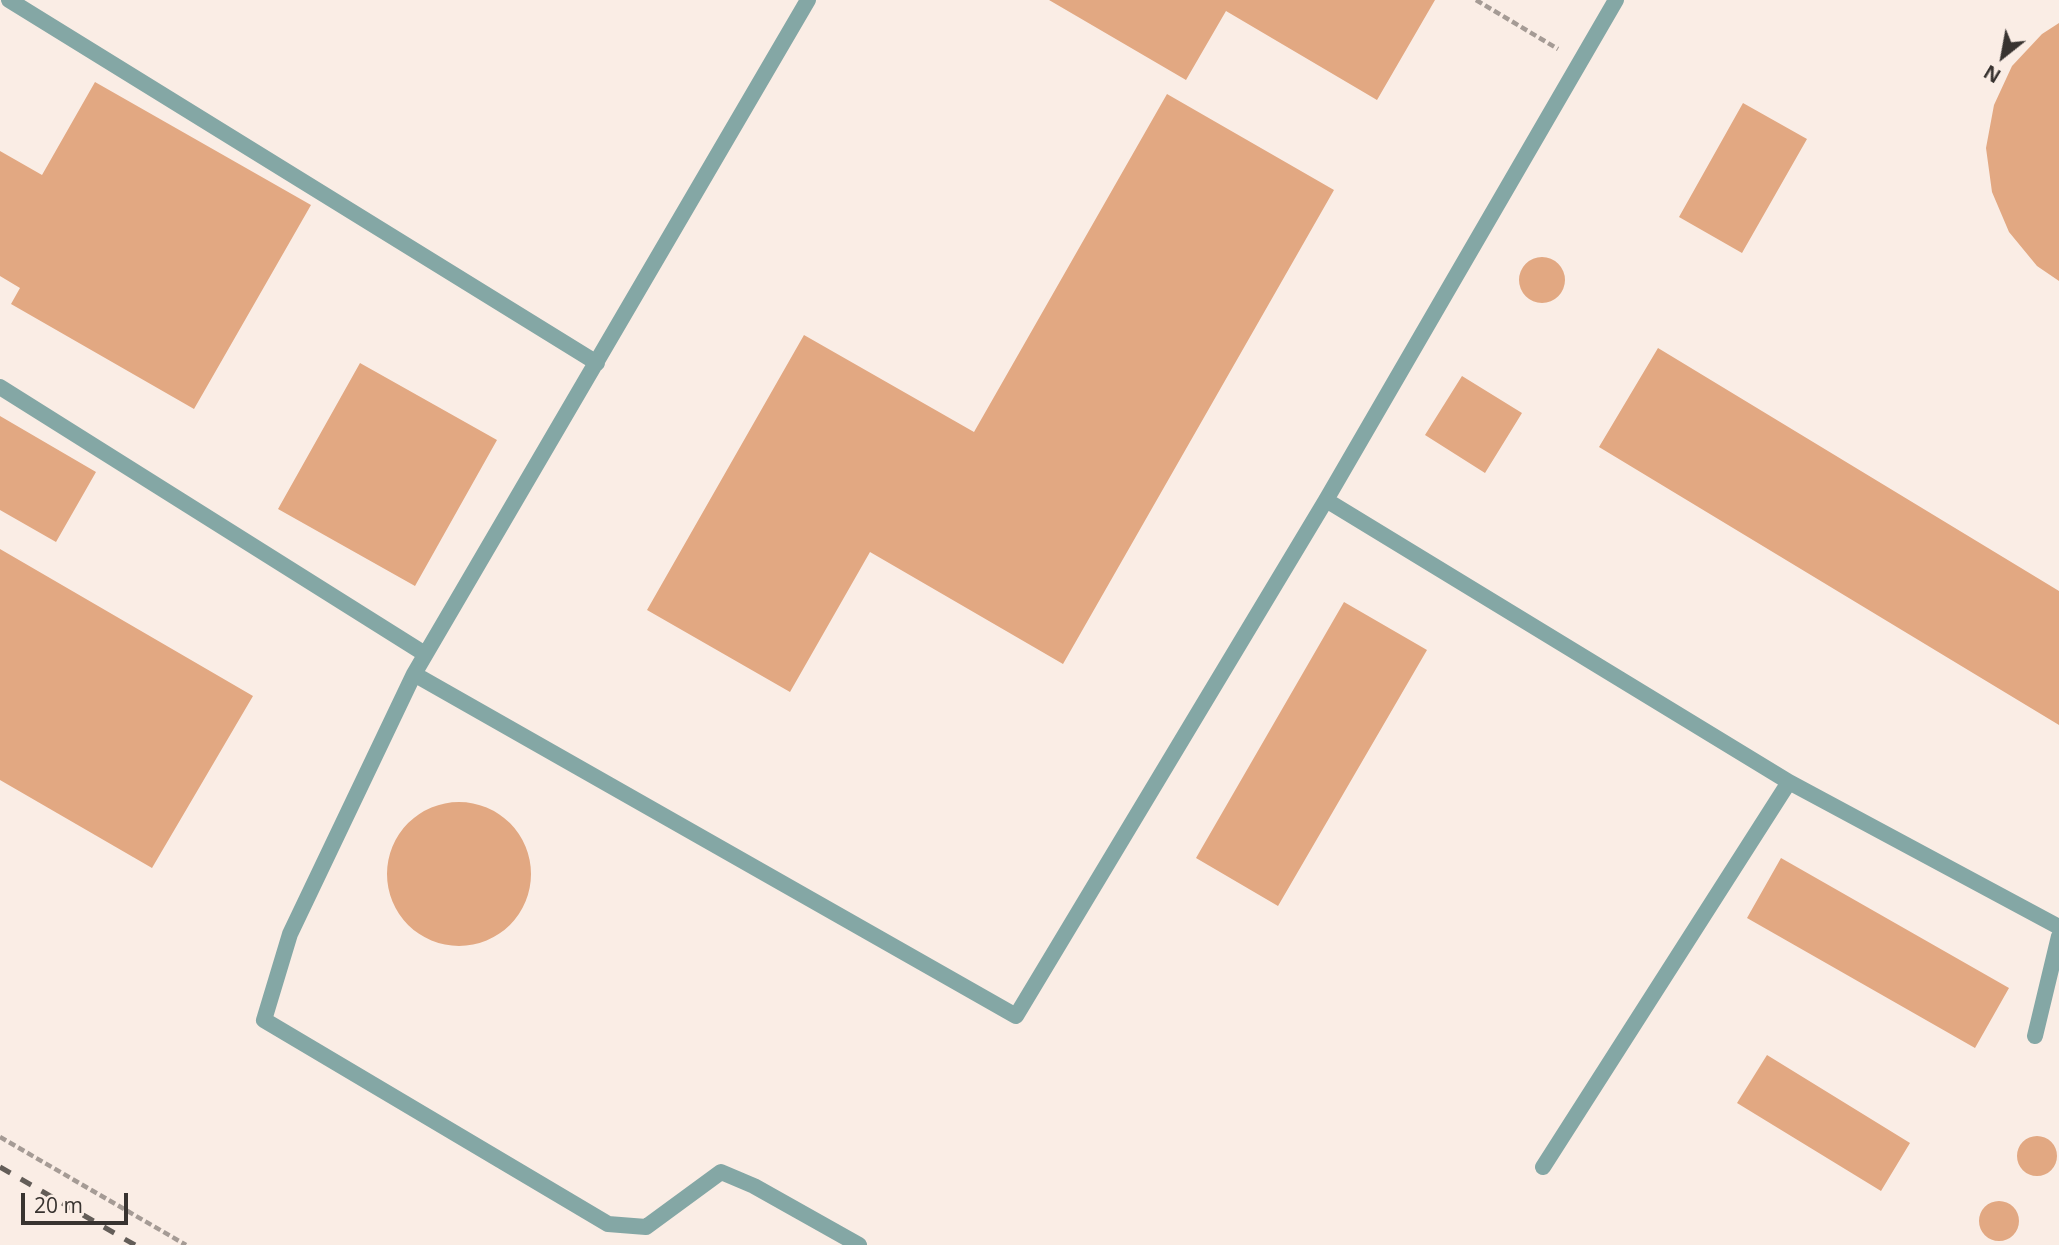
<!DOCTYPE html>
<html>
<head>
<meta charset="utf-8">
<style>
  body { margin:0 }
  #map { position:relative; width:2059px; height:1245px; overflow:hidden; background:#faede5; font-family:"Open Sans",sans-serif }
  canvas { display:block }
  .north { position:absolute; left:1968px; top:21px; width:70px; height:70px; -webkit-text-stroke:5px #faede5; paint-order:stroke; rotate:211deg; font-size:19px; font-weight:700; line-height:28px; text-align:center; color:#383330 }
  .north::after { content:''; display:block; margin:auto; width:24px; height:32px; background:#383330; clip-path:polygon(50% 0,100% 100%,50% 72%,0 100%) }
  .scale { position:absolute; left:21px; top:1193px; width:107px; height:32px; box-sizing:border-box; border:4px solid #383330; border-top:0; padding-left:9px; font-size:21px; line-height:24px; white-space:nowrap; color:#383330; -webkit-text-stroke:5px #faede5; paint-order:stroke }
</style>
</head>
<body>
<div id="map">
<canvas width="2059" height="1245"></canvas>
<div class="north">N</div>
<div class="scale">20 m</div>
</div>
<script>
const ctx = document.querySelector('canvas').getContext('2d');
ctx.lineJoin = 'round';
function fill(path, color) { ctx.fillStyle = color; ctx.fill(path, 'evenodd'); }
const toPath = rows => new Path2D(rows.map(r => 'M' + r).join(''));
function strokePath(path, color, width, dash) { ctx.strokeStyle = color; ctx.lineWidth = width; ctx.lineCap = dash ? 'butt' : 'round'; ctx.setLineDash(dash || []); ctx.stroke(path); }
fill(toPath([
  [1049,0,1435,0,1377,100,1226,11,1186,80],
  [2059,23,2059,281,2037,266,2009,232,1992,192,1986,148,1994,105,2012,66,2042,34],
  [95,82,311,205,194,409,11,304,20,288,0,276,0,151,42,175],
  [1167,94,1334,190,1063,664,870,552,790,692,647,610,804,335,974,432],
  [1743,103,1807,139,1742,253,1679,217],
  '1519 280a23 23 0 1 1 46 0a23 23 0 1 1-46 0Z',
  [1658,348,2059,591,2059,725,1599,447],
  [360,363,497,440,415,586,278,509],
  [1462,376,1522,413,1485,473,1425,435],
  [0,416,96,472,56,542,0,510],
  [0,549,253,696,152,868,0,780],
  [1344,602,1427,650,1278,906,1196,858],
  '387 874a72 72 0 1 1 144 0a72 72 0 1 1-144 0Z',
  [1781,858,2009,988,1975,1048,1747,918],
  [1767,1055,1910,1143,1881,1191,1737,1103],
  '2017 1156a20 20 0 1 1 40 0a20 20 0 1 1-40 0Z',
  '1979 1221a20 20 0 1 1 40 0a20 20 0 1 1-40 0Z'
]), '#e2a882');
strokePath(toPath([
  [1476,0,1558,49],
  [0,1137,186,1245]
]), '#a59b95', 4.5, [7, 3.5]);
strokePath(toPath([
  [9,0,597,363],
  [808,0,414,674,1016,1016,1326,500,1616,0],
  [0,387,425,654],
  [1326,500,1789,782,2059,927],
  [414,674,290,934,264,1020,608,1224,646,1227,721,1172,754,1186,859,1245],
  [2035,1036,2059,936],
  [1543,1167,1789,782]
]), '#84a7a5', 16);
strokePath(toPath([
  [0,1167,135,1245]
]), '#635d58', 5, [12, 12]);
</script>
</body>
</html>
